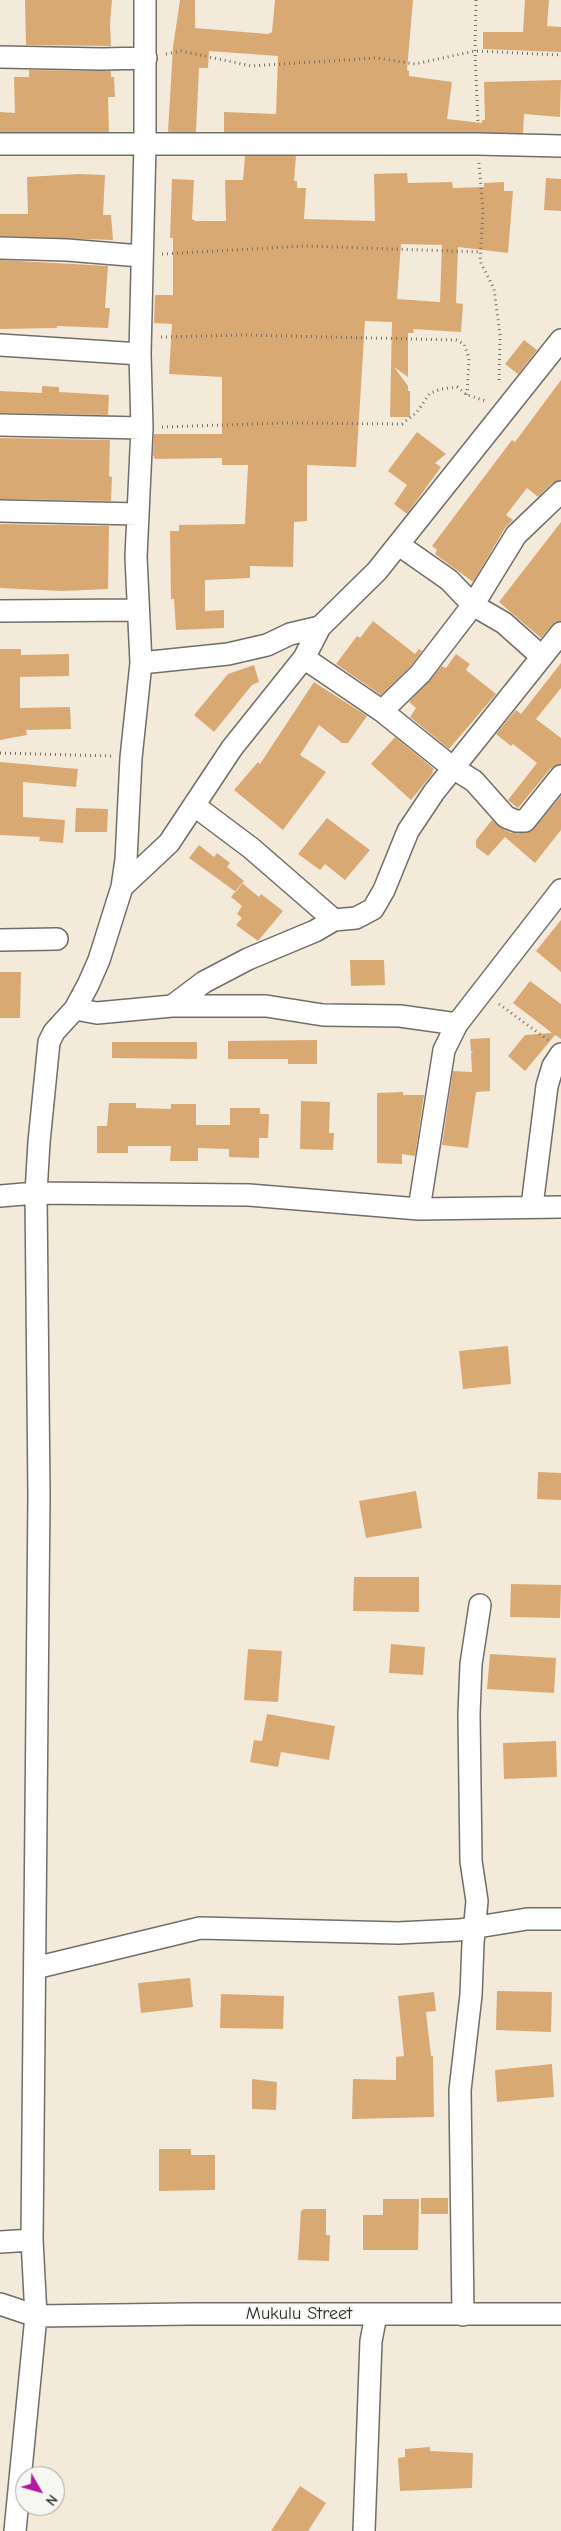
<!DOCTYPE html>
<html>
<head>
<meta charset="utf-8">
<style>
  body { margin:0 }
  #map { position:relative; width:561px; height:2531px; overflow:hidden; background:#f4eada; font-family:"Comic Neue",sans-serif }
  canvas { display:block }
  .north { position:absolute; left:15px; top:2466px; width:50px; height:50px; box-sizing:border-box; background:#f6f6f2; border:1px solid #a5a5a2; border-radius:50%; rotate:128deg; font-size:14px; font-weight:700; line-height:20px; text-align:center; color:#2b2b2b }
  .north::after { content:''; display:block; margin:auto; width:18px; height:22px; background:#b5179e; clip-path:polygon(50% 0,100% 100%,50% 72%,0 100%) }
</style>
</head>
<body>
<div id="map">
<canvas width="561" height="2531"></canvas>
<div class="north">N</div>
</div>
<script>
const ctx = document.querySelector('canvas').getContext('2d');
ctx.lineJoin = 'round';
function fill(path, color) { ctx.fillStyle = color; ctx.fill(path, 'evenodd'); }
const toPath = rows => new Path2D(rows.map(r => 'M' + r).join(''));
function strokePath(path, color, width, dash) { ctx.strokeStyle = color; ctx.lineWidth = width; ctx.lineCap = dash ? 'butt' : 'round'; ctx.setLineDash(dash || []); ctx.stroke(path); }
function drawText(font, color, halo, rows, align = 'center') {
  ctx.font = font + ' "Comic Neue",sans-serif'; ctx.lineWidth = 4; ctx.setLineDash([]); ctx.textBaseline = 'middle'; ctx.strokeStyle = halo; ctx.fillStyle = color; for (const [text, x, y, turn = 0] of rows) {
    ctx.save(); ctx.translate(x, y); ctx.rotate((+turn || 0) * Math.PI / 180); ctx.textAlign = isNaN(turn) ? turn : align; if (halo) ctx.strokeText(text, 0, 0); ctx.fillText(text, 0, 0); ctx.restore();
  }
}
fill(toPath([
  [25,0,112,0,110,24,111,46,26,45],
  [180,0,195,0,195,28,268,34,272,32,275,0,413,0,407,70,409,71,409,76,452,82,447,119,482,123,482,120,485,120,484,82,561,80,560,117,524,114,523,133,224,132,224,112,276,114,278,56,209,51,208,68,199,68,196,132,168,132,173,47],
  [525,0,549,0,547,26,561,27,561,52,483,49,483,32,523,32],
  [29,70,111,71,111,77,114,77,115,97,108,97,109,132,0,132,0,112,15,113,14,77,29,77],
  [245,156,296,156,294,181,297,181,297,188,306,188,304,219,375,221,374,174,407,173,408,183,452,182,453,188,484,187,484,183,504,182,504,191,513,191,508,253,458,247,456,303,463,304,461,332,413,329,414,333,408,333,408,377,394,367,408,386,408,391,410,391,410,417,390,417,392,322,365,321,356,467,307,465,307,521,294,522,293,567,250,566,250,578,205,580,205,611,224,610,224,628,176,630,174,599,171,599,170,531,179,531,179,525,245,524,248,465,222,465,222,458,155,459,153,455,154,434,222,434,222,377,169,374,172,324,154,323,155,295,173,295,173,238,170,238,172,179,194,180,192,219,195,221,226,221,225,180,243,180],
  [401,244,442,245,440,302,397,299],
  [78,174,105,175,103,215,111,215,113,240,0,236,0,214,28,214,27,177],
  [546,178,561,179,561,211,544,210],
  [0,260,108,266,105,308,110,308,108,328,57,326,57,328,0,329],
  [524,340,537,350,518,374,505,364],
  [561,380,561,480,552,483,538,497,527,488,506,515,513,520,505,528,473,582,435,554,437,550,432,546,512,440,515,442],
  [42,386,59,387,59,392,109,395,108,415,0,413,0,391,42,393],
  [417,432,446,454,435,463,441,467,407,514,394,504,407,485,388,471],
  [0,438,110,440,109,476,112,477,111,501,0,499],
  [561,522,561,621,552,625,541,638,499,602],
  [0,524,109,526,108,589,62,591,0,588],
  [373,621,415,654,419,649,422,651,411,666,381,695,336,664,357,636,360,638],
  [0,649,21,649,21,655,69,654,69,676,20,677,20,708,70,707,71,729,26,730,27,735,0,740],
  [456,654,470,664,466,670,496,694,449,749,410,717,416,708,409,702,442,666,446,668],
  [561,663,561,688,536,719,561,738,561,764,551,768,518,808,508,800,537,763,513,744,511,746,496,734,516,710,521,714],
  [254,665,259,682,252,685,214,732,194,715,228,674],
  [314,682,367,716,348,743,342,743,319,725,300,755,326,772,283,830,234,790,258,762,260,764],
  [395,737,434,769,432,771,433,773,411,800,371,764],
  [0,762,78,769,76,787,23,782,23,817,65,820,63,843,39,841,40,837,0,835],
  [561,796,561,830,535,863,505,837,488,856,476,847,476,840,492,820,501,828,511,833,531,832],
  [76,808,108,809,107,832,75,832],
  [327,818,370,850,345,880,325,864,320,870,298,854],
  [199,845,214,857,217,853,230,863,227,867,244,881,236,892,189,858],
  [242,883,259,897,261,894,283,911,258,941,236,925,242,918,237,914,242,906,231,897],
  [561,920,561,972,536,951],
  [350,960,384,960,385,985,351,986],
  [0,972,21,972,20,1018,0,1018],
  [530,981,561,1004,561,1039,555,1035,525,1071,508,1056,525,1035,552,1033,513,1003],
  [490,1038,490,1091,476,1092,468,1148,442,1145,453,1071,472,1072,471,1053,473,1053,471,1051,470,1039],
  [317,1040,317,1064,288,1064,288,1059,228,1059,228,1041],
  [112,1042,197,1042,197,1059,112,1058],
  [403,1092,403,1095,424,1095,415,1156,402,1154,402,1164,377,1163,377,1093],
  [301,1101,330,1102,329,1133,334,1133,333,1150,300,1149],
  [109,1103,136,1103,136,1108,171,1109,171,1104,196,1104,196,1125,230,1125,230,1108,260,1108,260,1114,269,1114,268,1138,259,1138,259,1158,229,1157,229,1149,198,1148,198,1161,170,1161,171,1146,128,1146,128,1153,97,1153,97,1126,107,1126],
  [508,1346,511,1384,463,1389,459,1351],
  [538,1472,561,1473,561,1500,537,1499],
  [416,1491,422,1528,366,1538,359,1501],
  [354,1577,419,1577,419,1612,353,1611],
  [511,1584,561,1585,560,1618,510,1617],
  [391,1644,425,1647,423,1675,389,1673],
  [248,1649,282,1651,278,1702,244,1700],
  [490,1654,556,1658,554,1693,487,1689],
  [267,1714,335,1726,329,1760,281,1752,278,1767,250,1762,254,1740,262,1741],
  [556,1741,557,1777,504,1779,503,1743],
  [190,1978,193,2007,141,2013,138,1983],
  [497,1991,552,1992,551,2032,496,2030],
  [434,1992,436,2011,426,2012,431,2056,433,2056,434,2117,352,2119,353,2079,396,2080,396,2057,404,2056,398,1996],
  [221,1994,284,1996,283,2029,220,2028],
  [552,2064,554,2097,497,2102,495,2070],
  [252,2079,277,2082,276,2110,252,2109],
  [159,2149,191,2149,191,2155,215,2155,215,2190,159,2191],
  [421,2198,448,2198,448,2214,421,2214],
  [383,2199,419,2199,418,2250,363,2250,363,2215,383,2215],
  [304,2209,326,2209,326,2235,330,2235,329,2261,298,2260,301,2211],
  [430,2447,430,2451,473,2453,472,2488,400,2491,398,2458,405,2457,405,2449],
  [300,2486,326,2503,308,2531,271,2531]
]), '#d9a974');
const minor = toPath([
  [0,57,102,59,146,58],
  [0,144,478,144,561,146],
  [0,248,67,250,141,256],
  [0,345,140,354],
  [0,425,142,428],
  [0,511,138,514],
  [399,545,449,580,473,605,504,623,542,657],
  [0,611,138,610],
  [320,627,304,658,382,711,453,768,474,781,506,817,516,821,525,821,561,776],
  [141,663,136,557,142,428,140,354,145,144,145,0],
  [382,711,420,674,473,605,516,535,561,492],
  [195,806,251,848,334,920],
  [122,887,169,843,232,748,304,658],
  [0,940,57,939],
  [172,1006,204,982,248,959,315,931,334,920,356,918,373,909,384,890,408,831,434,792,561,633],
  [75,1009,97,1013,172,1006,266,1006,323,1015,400,1016,457,1024,561,890],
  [0,1196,36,1193,249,1195,419,1209,561,1207],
  [532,1206,547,1086,553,1066,561,1054],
  [419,1209,444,1050,457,1024],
  [35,1968,200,1928,398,1933,459,1930,527,1919,561,1919],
  [0,2242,32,2240],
  [0,2304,36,2316,190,2314,561,2314],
  [463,2315,460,2090,471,1995,473,1943,477,1901,471,1861,469,1714,471,1664,480,1605],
  [15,2531,36,2316,32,2240,39,1496,36,1193,39,1142,49,1042,54,1032,75,1009,88,985,99,960,122,887,126,860,131,758,141,663,228,654,267,645,290,634,320,627,377,571,561,340],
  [364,2531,371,2341,376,2315]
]);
strokePath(minor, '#716e68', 24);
strokePath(toPath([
  [476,0,475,51,478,124],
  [166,54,181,51,251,66,376,58,415,64,475,51,561,55],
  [479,163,483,211,480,261,494,289,500,335,499,382],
  [162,254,305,246,481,252],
  [161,337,245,335,456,340,464,344,469,358,467,395],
  [162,427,284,423,402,424,417,412,430,393,442,389,457,387,467,395,486,401],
  [0,753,111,756],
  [499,1004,548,1040]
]), '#716e68', 3, [1, 4]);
strokePath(minor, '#fff', 21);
drawText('18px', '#2b2b2b', '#f6f6f2', [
  ["Mukulu Street",299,2314]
]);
</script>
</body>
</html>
